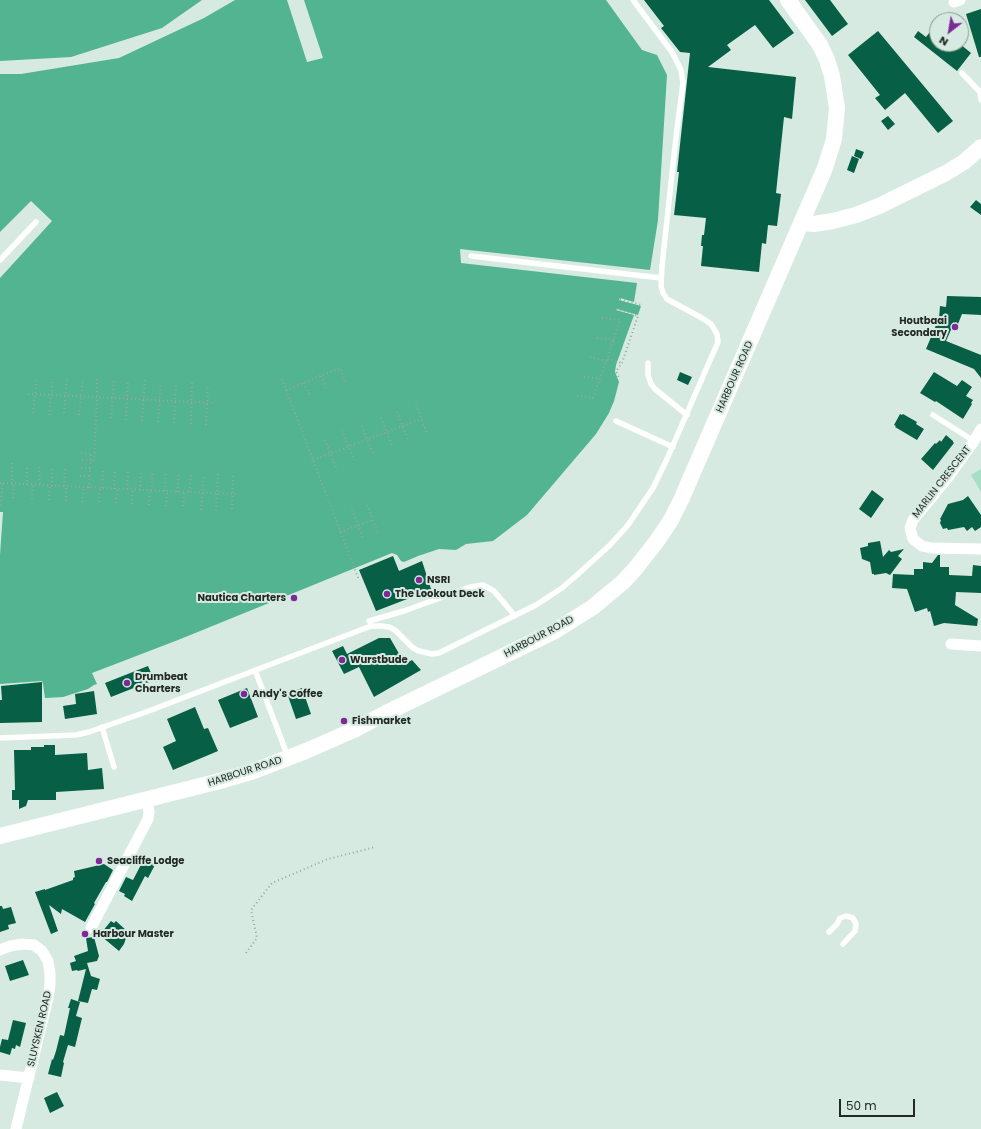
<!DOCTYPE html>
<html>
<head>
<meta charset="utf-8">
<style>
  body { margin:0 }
  #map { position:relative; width:981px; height:1129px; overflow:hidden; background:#d6eae1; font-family:Poppins,sans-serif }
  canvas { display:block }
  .north { position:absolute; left:929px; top:12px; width:40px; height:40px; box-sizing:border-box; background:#d6eae1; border:1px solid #8e9d96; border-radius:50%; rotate:211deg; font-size:11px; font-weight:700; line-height:16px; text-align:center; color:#222926 }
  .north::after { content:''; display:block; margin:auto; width:14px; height:18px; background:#7e2998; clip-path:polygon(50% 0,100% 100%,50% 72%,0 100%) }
  .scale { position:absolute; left:839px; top:1099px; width:76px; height:18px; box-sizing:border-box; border:2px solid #222926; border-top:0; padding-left:5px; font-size:12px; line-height:14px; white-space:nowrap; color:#222926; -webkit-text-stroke:3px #d6eae1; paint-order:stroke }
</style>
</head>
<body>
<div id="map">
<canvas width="981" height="1129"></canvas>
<div class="north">N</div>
<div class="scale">50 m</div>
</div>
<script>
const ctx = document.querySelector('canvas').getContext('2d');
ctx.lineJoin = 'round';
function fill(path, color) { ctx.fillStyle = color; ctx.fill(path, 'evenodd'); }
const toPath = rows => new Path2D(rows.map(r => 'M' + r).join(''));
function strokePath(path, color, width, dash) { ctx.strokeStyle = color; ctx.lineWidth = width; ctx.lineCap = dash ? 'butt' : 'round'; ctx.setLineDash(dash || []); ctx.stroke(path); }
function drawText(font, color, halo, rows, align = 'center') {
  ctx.font = font + ' Poppins,sans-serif'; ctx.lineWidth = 4; ctx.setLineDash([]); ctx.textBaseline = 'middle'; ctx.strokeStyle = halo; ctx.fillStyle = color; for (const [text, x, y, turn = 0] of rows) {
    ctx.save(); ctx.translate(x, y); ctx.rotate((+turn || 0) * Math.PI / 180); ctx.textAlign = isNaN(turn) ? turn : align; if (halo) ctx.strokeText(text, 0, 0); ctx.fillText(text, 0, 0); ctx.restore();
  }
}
fill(toPath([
  [981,469,981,492,971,475]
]), '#a6dec6');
fill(toPath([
  [0,0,202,0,162,28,71,57,0,61],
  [235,0,287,0,307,62,323,58,304,0,606,0,642,50,657,55,667,75,658,220,650,270,460,249,461,263,637,283,634,302,620,298,619,300,641,306,638,315,617,309,616,310,634,315,616,365,615,372,619,382,614,401,609,413,596,434,527,515,493,541,466,544,456,550,439,549,418,556,404,562,401,561,397,555,392,553,178,640,92,673,97,684,94,685,88,689,63,697,45,698,43,684,42,681,0,684,0,555,3,512,0,512,0,278,52,221,31,201,0,232,0,74,21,74,119,58,204,18]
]), '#52b491');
fill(toPath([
  [644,0,769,0,794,33,773,48,755,25,727,45,731,50,708,67,796,77,792,119,784,117,776,193,781,194,777,226,768,225,766,244,762,243,759,272,701,266,703,246,701,246,702,235,704,235,706,218,674,215,679,172,677,172,690,53,680,52,661,28,664,26],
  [805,0,830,0,848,24,832,36],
  [981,9,981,57,979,57,966,14],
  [937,23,937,44,960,44,971,53,957,71,914,37,918,31,926,37],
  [878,31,953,121,938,133,905,93,885,110,875,98,880,95,848,55],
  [888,116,895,124,888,130,881,121],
  [856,149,864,152,861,159,854,156],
  [852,156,859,159,854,173,847,170],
  [976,200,981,204,981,215,970,207],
  [947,296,981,297,981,315,962,314,958,324,954,323,946,341,981,355,981,378,974,369,926,349,939,318,940,306,946,307],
  [680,372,692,377,688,385,677,380],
  [934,372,957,386,962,380,972,387,966,396,973,400,971,403,972,404,963,419,936,401,935,402,920,393],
  [900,414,902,415,903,414,917,422,916,424,924,429,917,440,895,427,896,426,894,425],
  [946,435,953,441,953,442,954,443,933,470,921,459,935,443,936,444,940,440,941,442],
  [872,490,884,499,871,518,859,509],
  [968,496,981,515,981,527,975,531,972,527,967,531,964,527,948,530,947,528,943,529,940,523,941,520,940,519,948,504,963,500],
  [880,541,883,557,889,550,891,552,904,549,898,556,902,559,890,575,886,573,874,575,874,574,872,574,870,562,862,559,860,548,868,546,868,543],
  [938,555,940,555,940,567,949,567,949,575,972,576,973,565,981,566,981,593,956,592,955,605,978,619,977,626,944,623,934,626,930,611,928,612,927,608,915,612,907,589,892,588,893,574,914,575,914,569,923,569,923,562,932,563],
  [393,556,399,571,422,561,432,592,416,598,415,596,376,611,359,570],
  [379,638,390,638,405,664,412,660,421,670,374,697,359,667,344,674,332,651,343,646,347,654],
  [148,666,154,680,111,697,105,683],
  [42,682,42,722,0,723,0,700,2,700,1,686],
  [247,688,258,717,230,728,218,700],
  [302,688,311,714,296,719,287,693],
  [94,691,97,714,65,719,63,706,76,704,75,694],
  [195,707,204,729,208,728,218,751,173,770,163,747,176,741,167,719],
  [44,745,55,745,55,755,87,753,88,770,102,768,104,789,56,792,56,800,28,800,26,806,19,809,19,800,12,800,12,790,15,790,14,750,31,750,31,747,44,747],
  [145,857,156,863,148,878,145,876,132,901,124,896,125,894,119,891,126,877,133,880],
  [104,864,113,870,107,882,106,882,94,903,95,904,85,922,62,909,61,914,49,905,58,931,51,934,35,892,45,889,45,890,73,880,73,878,75,877,74,871],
  [0,906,2,906,3,909,11,907,16,923,8,925,9,929,0,932],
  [111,921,114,923,116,921,128,932,124,944,119,951,101,936,107,935,102,932],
  [94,937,99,956,97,961,87,963,91,976,100,979,97,990,92,989,88,1003,78,1001,86,969,78,971,77,970,72,971,70,963,76,961,74,956,88,951,86,938],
  [23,960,29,975,10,981,5,966],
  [71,999,80,1002,76,1016,82,1018,75,1047,68,1045,63,1062,64,1063,61,1077,48,1074,52,1059,53,1060,56,1051,60,1035,64,1036,70,1008,68,1008],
  [13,1020,26,1023,20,1047,16,1045,15,1049,12,1048,10,1055,0,1052,0,1047,2,1039,8,1040],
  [57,1092,64,1106,50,1113,44,1098]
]), '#075f46');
strokePath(toPath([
  [620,299,641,305],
  [616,309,638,316,622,363,616,371,619,378],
  [602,318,620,320,607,359,622,363],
  [597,338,614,340],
  [590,357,607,361],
  [321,376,327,390],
  [584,377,600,379],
  [97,379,97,397,214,403],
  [282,379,359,580],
  [303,383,310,395],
  [286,390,340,368,346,383],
  [28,394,97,397,94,461,81,460],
  [577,396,593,398,607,359],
  [416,405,427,433],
  [397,412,408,440],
  [33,413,37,378],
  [64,413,67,378],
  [49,415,53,379],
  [79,415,83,380],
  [111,418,114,380],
  [381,418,392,445],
  [126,420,128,380],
  [142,421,145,380],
  [158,422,161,382],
  [174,423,176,384],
  [191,424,192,383],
  [206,425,208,386],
  [362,426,373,454],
  [342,430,354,460],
  [325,440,336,467],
  [81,453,91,454],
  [313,460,421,419],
  [39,467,40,485],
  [81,468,90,469],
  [80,476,90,476],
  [0,483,3,483,0,506],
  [3,483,184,492,238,494],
  [12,484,12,463],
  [27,485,27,467],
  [52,486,52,468],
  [64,486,65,468],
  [89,488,91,452],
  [102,488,103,469],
  [114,489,115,469],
  [127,489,128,471],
  [140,490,141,471],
  [151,491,153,472],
  [164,491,166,473],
  [177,492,179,474],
  [189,492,191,475],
  [13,498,14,484],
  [32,499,33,485],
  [49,500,50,486],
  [66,501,66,486],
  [82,502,84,487],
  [99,502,100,488],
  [116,503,117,489],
  [132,504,133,490],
  [149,505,150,490],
  [367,505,378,533],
  [166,506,167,491],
  [183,506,184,492],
  [232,509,233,475],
  [201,510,204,475],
  [352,510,363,538],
  [216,511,218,473],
  [340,532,373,520],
  [246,953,257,938,251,910,272,883,328,859,375,847]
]), '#97a69f', 2, [1, 3]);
strokePath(toPath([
  [962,73,980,92,981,100],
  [471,256,661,278],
  [0,260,36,222],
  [648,363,648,375,651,384,655,389,687,415],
  [933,415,974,441],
  [616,421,673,447],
  [369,621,404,611,470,587,483,585,494,591,515,616],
  [255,670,288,757],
  [102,727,114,767],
  [0,738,76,735,89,732,146,712,371,626,381,626,389,627,395,630,413,648,419,651,432,654,439,653,536,605,562,588,577,575,610,545,628,525,653,488,667,459,718,342,717,334,711,324,702,318,667,299,663,293,661,286,662,266,676,137,683,83,681,70,672,52,633,0],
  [829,932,837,924,840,918,846,916,853,918,856,924,855,931,843,944]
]), '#fff', 5.5);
strokePath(toPath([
  [954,2,960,0],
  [981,429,974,441,946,480,913,520,910,528,913,539,922,546,931,548,981,549],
  [951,644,981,646],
  [91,928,148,819,149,812,147,799],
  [0,950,10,946,23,944,34,945,42,951,48,961,50,973,50,985,48,998,16,1129],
  [0,1075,29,1078]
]), '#fff', 11);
strokePath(toPath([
  [802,223,814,224,833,221,856,215,879,206,946,173,964,162,981,147],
  [0,836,216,782,251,772,306,751,356,729,386,713,555,631,593,607,623,582,635,569,657,541,671,520,681,500,825,168,834,139,837,108,832,76,827,60,820,45,788,0]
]), '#fff', 16);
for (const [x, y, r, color] of [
  [955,327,4,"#7e2998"],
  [419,580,4,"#7e2998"],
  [387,594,4,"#7e2998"],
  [294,598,4,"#7e2998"],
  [342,660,4,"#7e2998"],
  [127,683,4,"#7e2998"],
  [244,694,4,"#7e2998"],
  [344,721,4,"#7e2998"],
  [99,861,4,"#7e2998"],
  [85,934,4,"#7e2998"]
]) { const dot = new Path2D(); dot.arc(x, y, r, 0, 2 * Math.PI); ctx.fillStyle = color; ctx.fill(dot); strokePath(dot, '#d6eae1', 1.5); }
drawText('bold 10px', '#222926', '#d6eae1', [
  ["Houtbaai",947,321,"right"],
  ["Secondary",947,333,"right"],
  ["NSRI",427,580],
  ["The Lookout Deck",395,594],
  ["Nautica Charters",286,598,"right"],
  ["Wurstbude",350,660],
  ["Drumbeat",135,677],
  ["Charters",135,689],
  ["Andy's Coffee",252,694],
  ["Fishmarket",352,721],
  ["Seacliffe Lodge",107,861],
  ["Harbour Master",93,934]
], 'left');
drawText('10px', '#222926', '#d6eae1', [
  ["HARBOUR ROAD",735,377,-66],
  ["MARLIN CRESCENT",942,482,-52],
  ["HARBOUR ROAD",539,637,-28],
  ["HARBOUR ROAD",245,772,-18],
  ["SLUYSKEN ROAD",40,1029,-77]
]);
</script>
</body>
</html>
